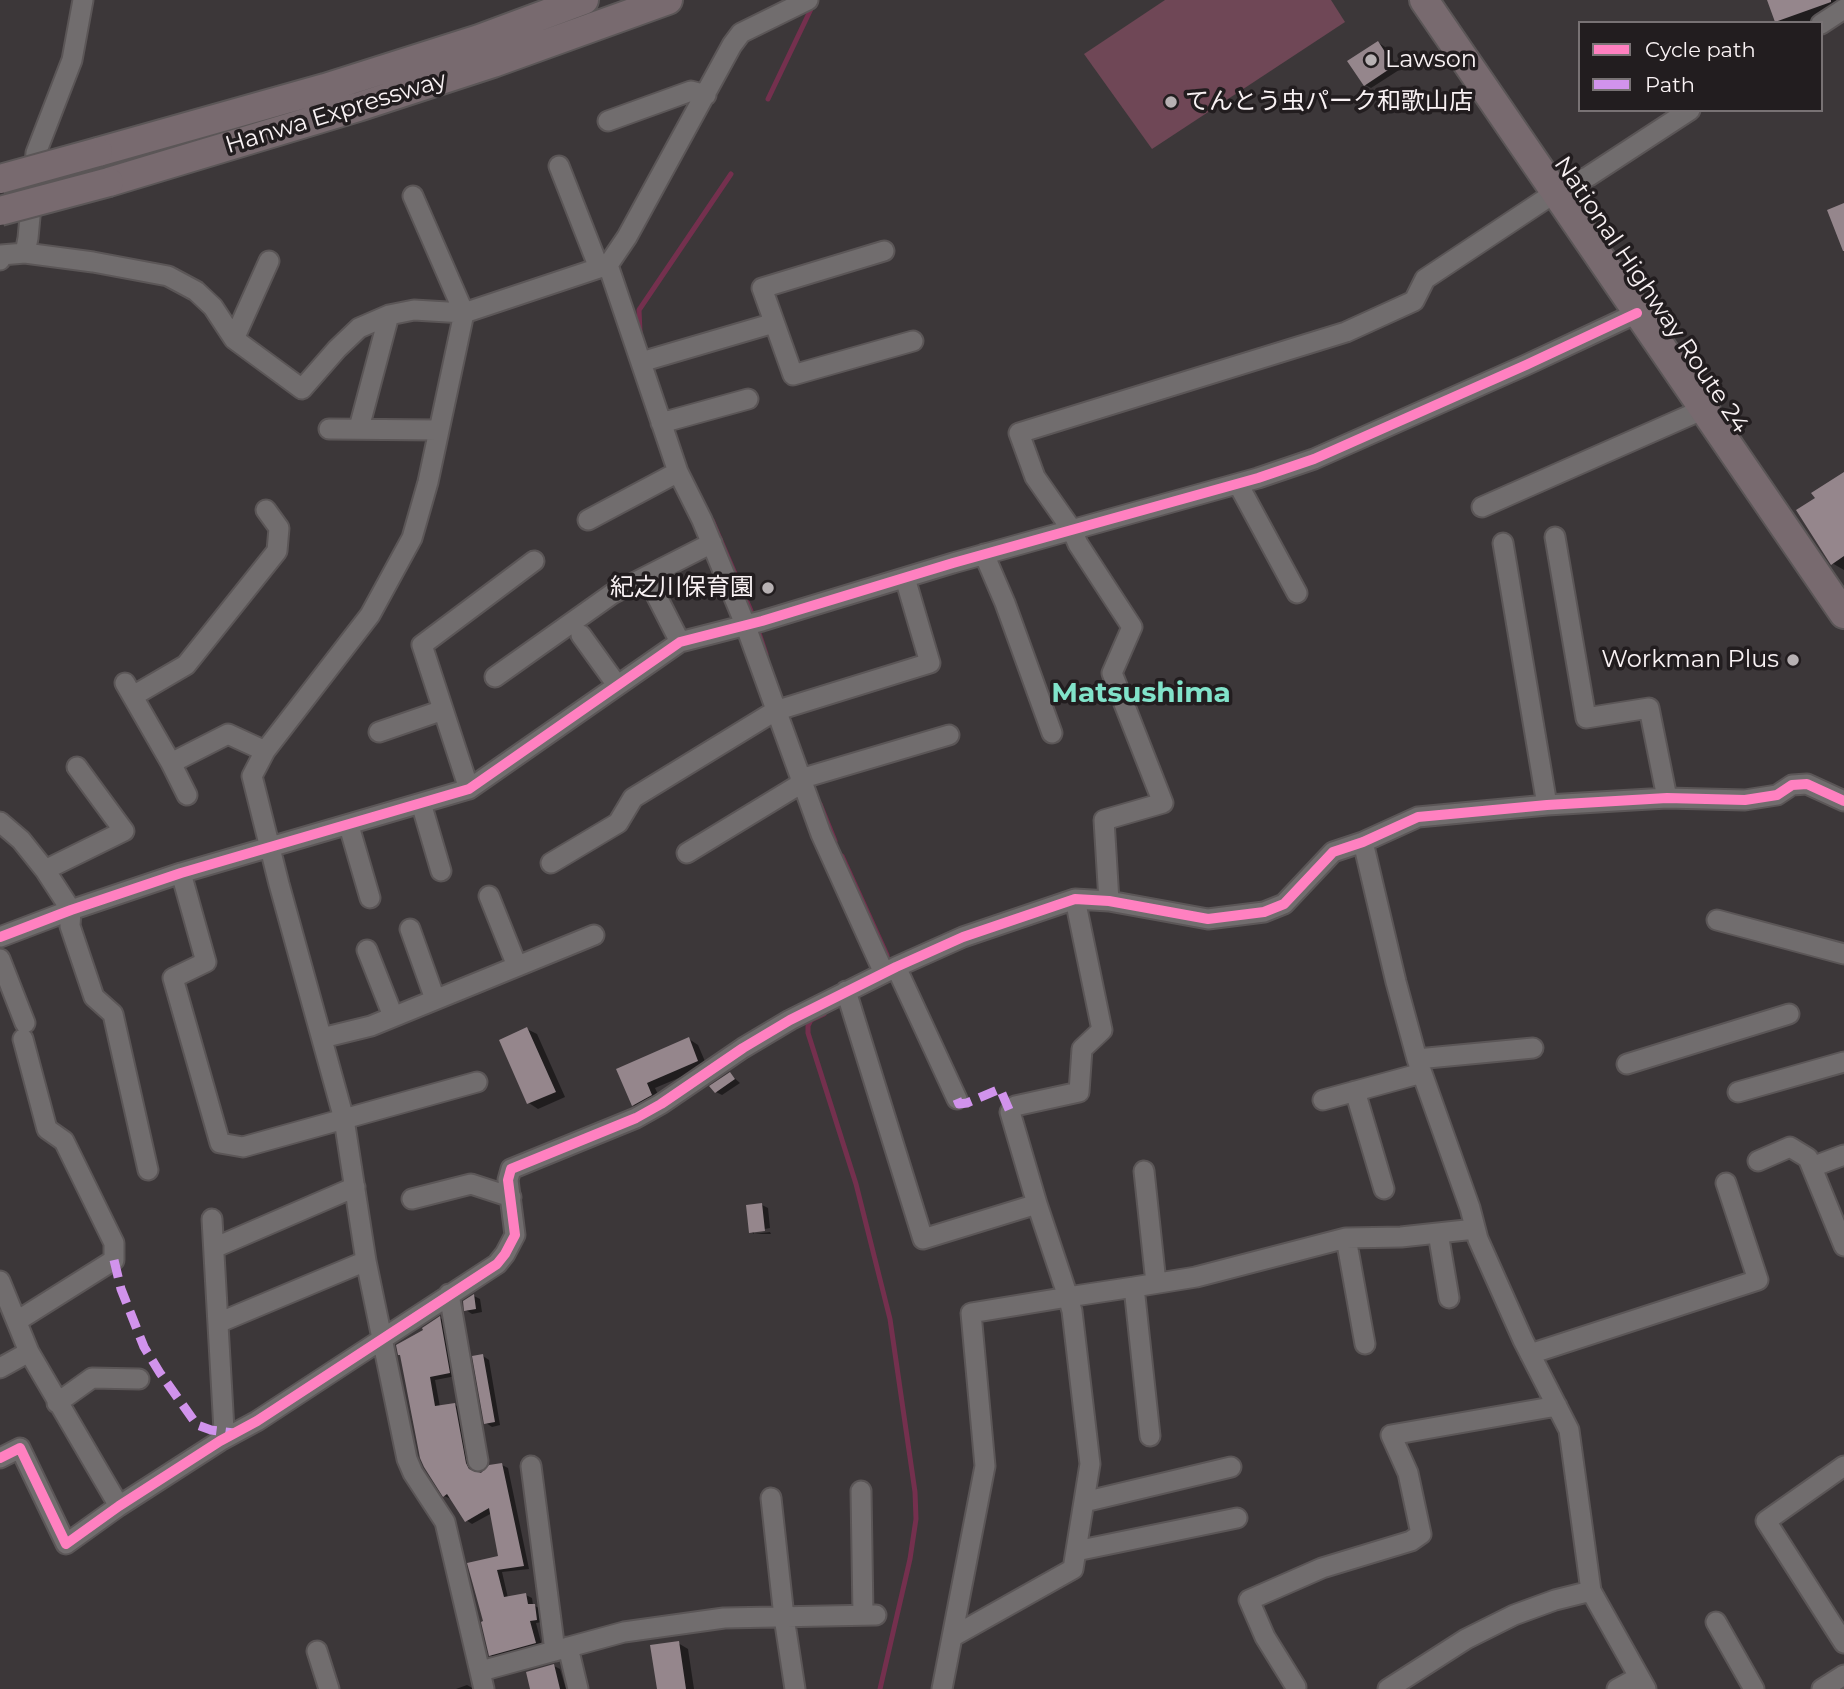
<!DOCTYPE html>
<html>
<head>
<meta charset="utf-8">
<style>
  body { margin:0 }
  #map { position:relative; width:1844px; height:1689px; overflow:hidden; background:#3c3739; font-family:Montserrat,sans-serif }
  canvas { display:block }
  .legend { position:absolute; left:1578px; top:21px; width:245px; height:91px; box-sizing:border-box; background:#221d1f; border:2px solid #787274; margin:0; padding:9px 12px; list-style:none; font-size:21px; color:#f9f2f4 }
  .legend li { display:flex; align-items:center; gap:14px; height:35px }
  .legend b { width:35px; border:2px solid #787274 }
</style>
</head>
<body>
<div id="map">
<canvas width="1844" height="1689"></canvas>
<ul class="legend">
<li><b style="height:9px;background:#ff80c0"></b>Cycle path</li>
<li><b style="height:9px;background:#d193ec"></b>Path</li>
</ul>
</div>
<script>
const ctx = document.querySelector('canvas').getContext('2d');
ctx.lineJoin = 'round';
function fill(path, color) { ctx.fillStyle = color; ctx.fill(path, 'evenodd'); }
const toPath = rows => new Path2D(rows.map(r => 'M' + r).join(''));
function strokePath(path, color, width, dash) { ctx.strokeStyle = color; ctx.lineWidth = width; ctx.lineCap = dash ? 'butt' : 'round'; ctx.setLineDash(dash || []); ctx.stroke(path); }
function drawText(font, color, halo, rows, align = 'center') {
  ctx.font = font + ' Montserrat,"Noto Sans JP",sans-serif'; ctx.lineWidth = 7; ctx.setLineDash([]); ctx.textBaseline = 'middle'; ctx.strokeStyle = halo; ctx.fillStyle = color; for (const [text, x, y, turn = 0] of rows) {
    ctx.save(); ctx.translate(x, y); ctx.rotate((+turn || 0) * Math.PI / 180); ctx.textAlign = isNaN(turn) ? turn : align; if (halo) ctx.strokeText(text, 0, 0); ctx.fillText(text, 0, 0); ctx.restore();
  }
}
fill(toPath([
  [1165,0,1331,0,1345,22,1152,149,1084,54]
]), '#6f4756');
fill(toPath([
  [1769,0,1844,0,1844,9,1806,23,1780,23,1776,21],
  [1379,43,1385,47,1399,70,1371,88,1365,85],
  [1844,474,1844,570,1832,563,1817,499],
  [527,1029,537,1034,565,1097,538,1109,529,1103],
  [689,1039,698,1045,707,1066,655,1088,661,1101,643,1111,633,1105,618,1070],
  [730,1074,740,1083,722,1095,716,1092],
  [762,1205,768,1208,770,1228,754,1231,754,1234,751,1232],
  [770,1232,771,1234,754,1234],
  [474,1296,480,1299,482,1312,472,1314,466,1310],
  [440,1318,446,1321,456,1376,435,1380,440,1407,455,1405,461,1408,474,1473,481,1475,502,1465,508,1468,529,1569,502,1572,508,1598,526,1595,532,1598,533,1605,541,1609,542,1622,536,1623,542,1646,497,1659,490,1655,485,1623,500,1557,492,1513,472,1524,466,1520,451,1499,444,1496,421,1457,424,1328],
  [483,1356,489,1360,500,1425,492,1427,486,1423],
  [678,1643,688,1649,694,1689,658,1689],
  [554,1666,560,1669,566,1689,531,1689],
  [467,1685,474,1689,456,1689]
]), '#0007');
strokePath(toPath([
  [768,99,811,9],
  [640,332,639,310,731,174],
  [712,520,751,611],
  [757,627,766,654],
  [820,804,835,841],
  [842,856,887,955,888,962],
  [824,1014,811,1020,808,1026,808,1033,856,1184,890,1319,915,1492,916,1519,910,1559,880,1689]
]), '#74304e', 5);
fill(toPath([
  [1767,0,1831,0,1831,2,1775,22],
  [1378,41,1394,66,1364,86,1347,61],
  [1844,203,1844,251,1843,251,1827,210],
  [1844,472,1844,556,1831,565,1796,510,1815,498,1811,493],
  [527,1027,556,1092,527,1104,499,1040],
  [689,1037,698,1061,647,1083,652,1095,632,1106,616,1069],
  [730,1072,735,1079,715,1093,709,1086],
  [762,1203,765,1231,749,1233,746,1205],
  [474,1294,476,1309,464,1311,463,1301],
  [440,1316,450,1373,430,1377,435,1406,455,1403,466,1463,469,1469,481,1473,489,1465,502,1463,524,1566,497,1570,504,1597,526,1593,528,1604,535,1604,537,1620,530,1621,536,1643,489,1656,481,1622,483,1621,467,1563,498,1556,489,1508,465,1522,447,1494,443,1497,424,1467,420,1458,400,1355,398,1355,396,1345,423,1330,422,1328],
  [483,1354,495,1422,484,1424,472,1356],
  [679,1641,686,1689,657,1689,650,1645],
  [554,1664,560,1689,530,1689,526,1672]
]), '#95868c');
const minor = toPath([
  [1821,24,1844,9],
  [608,121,691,91,706,95],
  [559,166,599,268],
  [413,196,464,313,428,482,412,538,370,615,265,751,252,776,279,884,344,1119,366,1261,407,1459,413,1473,445,1522,484,1689],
  [884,251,762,288,793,375,913,341],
  [25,253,28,238,36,153,72,60,83,0],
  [0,260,1,255,25,253,93,262,168,276,196,291,213,307,234,339,302,389,337,349,359,328,389,315,414,310,464,313,608,265,627,237,732,45,741,33,808,0],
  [608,265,678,472,702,520,745,624,821,834,884,973],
  [234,339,269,261],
  [641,362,774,323],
  [661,423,748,399],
  [359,428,389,315],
  [329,429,438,430],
  [1238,484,1297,593],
  [1482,507,1704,409],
  [588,520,678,472],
  [1555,537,1586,718,1649,708,1667,798],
  [1503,543,1547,805],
  [984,554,1005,603,1052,733],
  [654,591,680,642],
  [581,635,617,685],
  [495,677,612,594,712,543],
  [125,683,171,763,187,795],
  [133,696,186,665,277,551,279,528,266,510],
  [379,732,443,710],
  [171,763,228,734,265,751],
  [800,779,949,735],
  [469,789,422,645,534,561],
  [421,803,441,871],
  [0,822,21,840,45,870,71,910,70,926,94,997,113,1014,148,1170],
  [349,826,370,898],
  [1363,842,1396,982,1417,1059,1470,1208,1478,1239,1523,1340,1569,1430,1591,1591,1646,1689],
  [687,853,802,783],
  [551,863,618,823,633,798,775,711,930,663,905,578],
  [45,870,124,831,77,767],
  [181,873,206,962,173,978,220,1143,243,1147,477,1082],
  [489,896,517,966],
  [1109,901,1104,820,1163,803,1112,673,1132,627,1078,544,1072,530,1035,477,1019,433,1346,332,1414,301,1425,279,1556,192,1589,176,1690,110],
  [1717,920,1844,954],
  [410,929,435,999],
  [0,937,71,910,181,873,469,789,680,642,762,621,953,563,1258,478,1314,459,1526,365,1637,313],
  [367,950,393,1016],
  [0,959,25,1023],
  [896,967,957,1099],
  [846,991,923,1239,1037,1204,1068,1297,971,1313,985,1466,952,1637,1073,1569,1090,1464,1072,1311,1068,1297,1134,1287],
  [322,1038,371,1026,594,935],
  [1417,1059,1533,1048],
  [1627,1064,1789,1014],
  [1355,1091,1384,1189],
  [1738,1092,1844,1062],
  [1323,1100,1422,1073],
  [1758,1161,1790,1147,1808,1158,1844,1246],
  [1812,1167,1844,1155],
  [1144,1171,1156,1283],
  [412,1199,471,1184,511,1197],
  [1037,1204,1010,1112,1015,1106,1079,1092,1082,1049,1102,1030,1075,899],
  [212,1219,224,1430],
  [1438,1233,1449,1298],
  [1346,1238,1365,1344],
  [214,1248,355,1187],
  [0,1281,29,1352,119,1506],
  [449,1294,478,1461],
  [17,1321,114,1260,114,1243,64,1141,47,1129,23,1039],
  [218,1323,366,1261],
  [1530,1354,1758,1280,1726,1183],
  [0,1368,29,1352],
  [57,1403,92,1378,139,1379],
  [1150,1436,1134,1287,1196,1277,1346,1238,1401,1237,1475,1229],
  [0,1458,20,1448,66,1544,119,1506,220,1441,257,1421,497,1264,505,1254,515,1235,508,1180,511,1169,636,1118,661,1104,743,1048,790,1020,896,967,963,937,1075,899,1109,901,1208,919,1264,912,1284,904,1333,852,1363,842,1418,817,1547,805,1667,798,1745,800,1777,795,1792,785,1807,784,1844,801],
  [531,1466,555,1651],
  [1844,1466,1766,1521,1844,1643],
  [861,1491,863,1615],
  [771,1498,784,1617,795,1689],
  [1084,1502,1231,1467],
  [1076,1551,1237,1518],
  [1716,1622,1754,1689],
  [568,1647,578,1689],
  [317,1651,329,1689],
  [481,1671,624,1632,724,1618,876,1615],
  [1296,1687,1265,1637,1249,1600,1322,1568,1411,1541,1421,1534,1408,1473,1391,1435,1557,1406],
  [942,1689,952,1637],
  [1388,1689,1466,1639,1514,1615,1555,1600,1591,1591],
  [1617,1689,1639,1677],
  [1822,1689,1844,1675]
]);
const highway = toPath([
  [1424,0,1844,614],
  [98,152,325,88,479,39,584,0],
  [109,182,358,107,493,63,668,0]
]);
strokePath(minor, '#5b5657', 23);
strokePath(highway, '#5b5657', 32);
strokePath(minor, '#716d6e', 19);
strokePath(highway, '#786a6f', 28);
const highwayBridge = toPath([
  [0,179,98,152],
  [0,211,109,182]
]);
strokePath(highwayBridge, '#5b5657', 32, []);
strokePath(highwayBridge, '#786a6f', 28);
strokePath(toPath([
  [957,1099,959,1104,967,1103,1000,1089,1010,1112],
  [114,1260,121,1289,144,1347,160,1373,197,1425,211,1430,234,1433]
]), '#d193ec', 9, [18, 9]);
strokePath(toPath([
  [0,937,71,910,181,873,469,789,680,642,762,621,953,563,1258,478,1314,459,1526,365,1637,313],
  [0,1458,20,1448,66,1544,119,1506,220,1441,257,1421,497,1264,505,1254,515,1235,508,1180,511,1169,636,1118,661,1104,743,1048,790,1020,896,967,963,937,1075,899,1109,901,1208,919,1264,912,1284,904,1333,852,1363,842,1418,817,1547,805,1667,798,1745,800,1777,795,1792,785,1807,784,1844,801]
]), '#ff80c0', 10);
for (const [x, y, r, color] of [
  [1371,60,7,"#b7b1b3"],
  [1171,102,7,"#b7b1b3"],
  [768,588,7,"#b7b1b3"],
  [1793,660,7,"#b7b1b3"]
]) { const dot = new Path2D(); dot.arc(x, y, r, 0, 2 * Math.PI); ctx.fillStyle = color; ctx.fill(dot); strokePath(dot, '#221d1f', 2.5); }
drawText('24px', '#f9f2f4', '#221d1f', [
  ["Lawson",1385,60],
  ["てんとう虫パーク和歌山店",1185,102],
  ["紀之川保育園",754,588,"right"],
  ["Workman Plus",1779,660,"right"]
], 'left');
drawText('24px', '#f9f2f4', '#221d1f', [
  ["Hanwa Expressway",336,113,-17],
  ["National Highway Route 24",1651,295,56]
]);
drawText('bold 28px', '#81e3ca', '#221d1f', [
  ["Matsushima",1141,694]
]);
</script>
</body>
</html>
